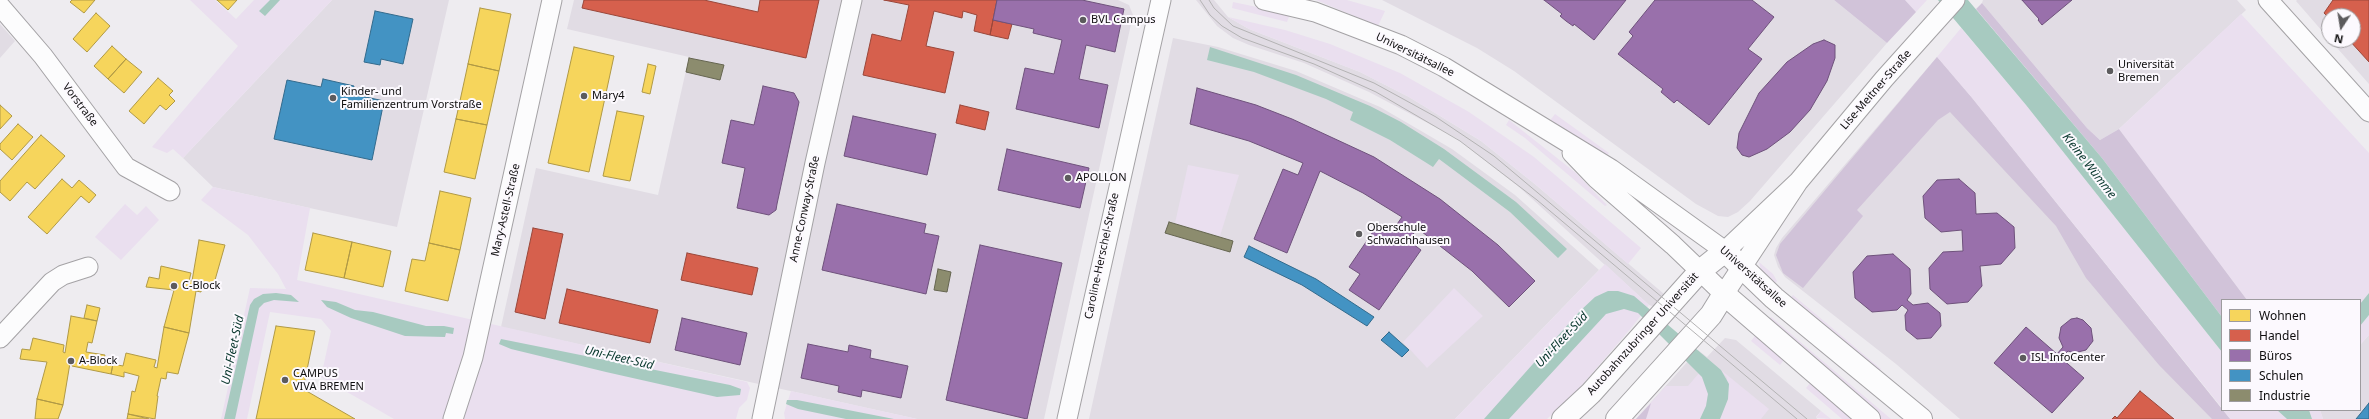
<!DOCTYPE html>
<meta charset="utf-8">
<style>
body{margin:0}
#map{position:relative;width:2369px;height:419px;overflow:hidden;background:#eeecf0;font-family:"Noto Sans",sans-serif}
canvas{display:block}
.legend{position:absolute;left:2221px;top:299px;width:140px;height:112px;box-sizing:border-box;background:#fcf9fe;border:1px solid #9d9b9e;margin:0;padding:5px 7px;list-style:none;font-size:12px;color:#0e0d0e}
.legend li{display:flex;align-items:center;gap:8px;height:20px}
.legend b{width:20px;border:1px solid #9d9b9e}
.north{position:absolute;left:2321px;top:8px;width:40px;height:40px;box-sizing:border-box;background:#fcf9fe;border:1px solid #9d9b9e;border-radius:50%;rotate:192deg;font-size:11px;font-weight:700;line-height:16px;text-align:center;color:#0e0d0e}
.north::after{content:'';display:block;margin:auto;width:14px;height:18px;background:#5c5b5d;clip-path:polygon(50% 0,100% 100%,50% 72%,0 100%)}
</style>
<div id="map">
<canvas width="2369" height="419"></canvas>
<ul class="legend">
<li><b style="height:11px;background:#f6d55c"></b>Wohnen</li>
<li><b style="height:11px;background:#d6604d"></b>Handel</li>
<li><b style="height:11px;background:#9970ab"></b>Büros</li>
<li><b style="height:11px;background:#4393c3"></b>Schulen</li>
<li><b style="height:11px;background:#8c8c6e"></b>Industrie</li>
</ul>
<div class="north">N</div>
</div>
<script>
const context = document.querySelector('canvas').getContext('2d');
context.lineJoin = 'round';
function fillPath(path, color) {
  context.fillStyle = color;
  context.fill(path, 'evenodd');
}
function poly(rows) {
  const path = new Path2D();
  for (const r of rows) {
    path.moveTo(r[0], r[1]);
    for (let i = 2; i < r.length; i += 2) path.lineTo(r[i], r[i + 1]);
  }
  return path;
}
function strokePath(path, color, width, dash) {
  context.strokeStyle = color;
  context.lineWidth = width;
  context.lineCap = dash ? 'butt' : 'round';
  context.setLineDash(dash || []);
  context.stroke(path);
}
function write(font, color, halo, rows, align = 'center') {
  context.font = font + ' "Noto Sans",sans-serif';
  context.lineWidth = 4;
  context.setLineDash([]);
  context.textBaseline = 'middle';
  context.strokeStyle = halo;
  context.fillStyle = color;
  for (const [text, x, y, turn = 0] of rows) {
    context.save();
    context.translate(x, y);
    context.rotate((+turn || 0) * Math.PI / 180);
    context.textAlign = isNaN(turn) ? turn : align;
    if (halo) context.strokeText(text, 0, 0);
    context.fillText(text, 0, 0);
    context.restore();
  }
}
fillPath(poly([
 [332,0,449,0,397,227,213,187,183,158],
 [574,0,1118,0,1129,5,1133,15,1044,419,917,419,501,327,536,168,658,195,689,57,567,29],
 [1196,0,1214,0,1228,17,1249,29,1360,72,1409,97,1481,141,1536,185,1664,294,1655,307,1649,305,1519,187,1456,138,1369,92,1304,63,1249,45,1233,38,1217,26],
 [1382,0,1834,0,1887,43,1750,201,1738,212,1728,217,1718,216,1696,204,1514,71,1477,48],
 [1983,0,2237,0,2246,10,2119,129,2100,140,2087,128,1982,3],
 [2297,0,2369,0,2369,84,2330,40,2353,40,2353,16,2329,16,2329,39,2296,1],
 [0,24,15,41,0,58],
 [1173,38,1218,47,1296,71,1380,107,1452,149,1515,195,1599,270,1455,419,1089,419],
 [1937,57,1972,98,2230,419,1960,419,1896,364,1785,277,1778,267,1774,255,1776,248,1782,238],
 [2369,335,2369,419,2323,419,2320,410,2360,410,2360,345],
 [1725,338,1736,340,1821,411,1816,417,1817,419,1636,419,1698,350,1707,357]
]), '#e1dce4');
fillPath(poly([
 [190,0,215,0,236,19,254,0,332,0,183,158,173,149,167,153,152,147,238,46],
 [1316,0,1347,0,1385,11,1378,26],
 [1905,0,1927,0,1916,12],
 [1233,2,1290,14,1287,22,1232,8],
 [2241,14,2369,153,2369,293,2360,304,2360,300,2247,300,2119,129],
 [1228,17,1285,30,1330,44,1400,73,1469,112,1534,157,1641,248,1628,264,1536,185,1481,141,1409,97,1360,72,1249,29],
 [1961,28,2026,105,2222,352,2222,408,1972,98,1937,57],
 [1555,114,1609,153,1604,159,1548,123],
 [1509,120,1576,173,1607,205,1605,206,1525,138,1506,125],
 [1188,165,1239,175,1220,236,1175,223],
 [213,187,310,208,297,280,747,382,750,388,747,400,739,408,736,419,394,419,321,377,331,331,321,319,270,312,247,419,221,419,250,288,286,289,278,274,248,235,201,200],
 [125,204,137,215,146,206,159,220,121,260,95,237],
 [1759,262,1773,274,1777,281,1774,285,1761,271],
 [1605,264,1649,305,1632,327,1577,391,1547,419,1455,419],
 [1454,288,1483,316,1427,368,1403,342],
 [1793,295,1881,369,1878,373,1789,299],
 [2369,315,2369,335,2360,345,2360,326],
 [1771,317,1891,419,1881,419,1766,321],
 [1755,336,1784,360,1780,365,1751,341],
 [1721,370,1769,409,1761,419,1720,419,1728,399,1727,378],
 [1699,373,1702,377,1708,394,1706,406,1700,419,1636,419,1666,386,1688,386],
 [1811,382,1854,419,1842,419,1806,388],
 [791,391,917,419,785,419,784,413],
 [2223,410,2277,410,2287,419,2230,419],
 [2309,410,2320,410,2323,419,2312,419],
 [1821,411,1831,419,1816,418]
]), '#eadfef');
fillPath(poly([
 [1834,0,1905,0,1916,12,1887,43],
 [1982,3,2087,128,2100,140,2119,129,2247,300,2222,300,2222,317,2102,158,1976,9],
 [1937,57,1972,98,2230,419,2212,419,2159,365,2086,278,2056,226,1950,112,1938,120,1857,210,1863,216,1803,288,1783,273,1776,255,1780,244],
 [1651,403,1646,419,1636,419]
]), '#d1c3d9');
fillPath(poly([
 [270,0,280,0,265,16,259,11],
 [1938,0,1968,0,2102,158,2222,317,2222,352,2026,105],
 [1210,47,1296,75,1370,106,1401,122,1444,149,1516,202,1567,249,1558,258,1510,212,1439,159,1433,167,1390,140,1350,120,1353,112,1326,99,1254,72,1207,60],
 [1608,291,1618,291,1634,296,1721,370,1729,384,1728,399,1720,419,1700,419,1706,406,1708,394,1702,377,1638,313,1624,309,1606,314,1509,419,1484,419,1580,311,1595,297],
 [276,293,291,295,299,302,274,300,264,303,259,308,235,419,224,419,250,305,254,299,263,294],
 [2369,293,2369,315,2360,326,2360,304],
 [321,300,336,302,355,310,373,312,426,326,444,326,454,328,453,334,446,333,445,337,405,336,351,318,327,307],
 [501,339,730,385,741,389,740,395,717,397,606,372,511,349,499,344],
 [787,400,797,400,894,419,846,419,798,409,786,404],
 [2277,410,2309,410,2312,419,2287,419]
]), '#a7cac0');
const homes = poly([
 [72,0,95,0,84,13,70,2,72,0],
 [217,0,237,0,228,10,217,0],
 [480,8,511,14,499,71,468,64,480,8],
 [96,13,110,26,87,52,73,39,96,13],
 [112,46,126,59,108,79,94,66,112,46],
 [574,47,614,56,589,172,548,163,574,47],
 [126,59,142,72,124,93,108,79,126,59],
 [468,64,499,71,487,125,456,119,468,64],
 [648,64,656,66,650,94,642,92,648,64],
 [158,78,173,91,169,95,175,101,166,110,160,105,144,124,129,111,158,78],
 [0,105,12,116,0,129,0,105],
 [617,111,644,116,630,181,603,176,617,111],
 [456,119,487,125,475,179,444,172,456,119],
 [18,124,33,137,12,160,0,149,0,144,18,124],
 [41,135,65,156,35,189,27,182,10,201,0,192,0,181,41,135],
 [62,179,72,188,79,180,96,195,89,203,81,196,47,234,28,217,62,179],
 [440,191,471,198,460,250,429,243,440,191],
 [313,233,352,242,344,278,305,270,313,233],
 [199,240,225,245,213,287,202,285,201,292,196,291,189,333,164,327,174,290,146,287,149,277,159,279,161,266,191,273,189,281,192,281,199,240],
 [352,242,391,251,383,287,344,278,352,242],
 [429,243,460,250,448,301,405,291,412,259,425,261,429,243],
 [87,305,100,308,97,321,84,318,87,305],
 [71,316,97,321,92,343,88,342,86,352,105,355,103,362,113,364,111,374,72,366,72,363,70,363,63,405,37,399,47,362,20,359,22,349,30,350,33,338,64,345,63,352,65,353,71,316],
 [276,326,315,331,303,389,355,419,256,419,276,326],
 [164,327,189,333,178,374,167,372,166,379,161,378,157,396,158,396,155,419,128,414,132,391,135,392,139,376,124,372,124,377,111,374,113,364,123,366,126,353,156,360,154,367,157,368,164,327],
 [37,399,63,405,58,419,35,419,37,399],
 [128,414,149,419,127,419,128,414]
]);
fillPath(homes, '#f6d55c');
strokePath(homes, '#b09945', 1);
const shops = poly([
 [584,0,704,0,758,12,760,0,819,0,806,58,582,8,584,0],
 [884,0,997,0,990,35,974,31,977,15,963,11,962,18,934,11,926,46,954,52,945,93,863,75,872,34,901,41,909,5,884,0],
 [2333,0,2369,0,2369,62,2349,40,2353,40,2353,16,2329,16,2329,18,2324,13,2333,0],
 [993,20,1012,24,1008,39,990,35,993,20],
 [960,105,989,112,985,130,956,123,960,105],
 [533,228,563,234,545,319,515,312,533,228],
 [687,253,758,268,752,295,681,280,687,253],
 [567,289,658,310,650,343,559,323,567,289],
 [2140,391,2174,419,2112,419,2115,416,2117,418,2140,391]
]);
fillPath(shops, '#d6604d');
strokePath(shops, '#9a473a', 1);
const offices = poly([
 [997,0,1082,0,1124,9,1115,52,1086,45,1079,79,1108,85,1099,128,1016,109,1025,68,1054,74,1062,40,1033,33,1034,29,993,20,997,0],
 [1544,0,1626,0,1594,40,1574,24,1573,26,1566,21,1560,16,1562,14,1544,0],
 [1655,0,1752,0,1774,17,1748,49,1762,59,1709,125,1677,100,1674,103,1661,92,1663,89,1618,54,1633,36,1629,32,1655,0],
 [2022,0,2072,0,2042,25,2038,20,2039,19,2022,0],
 [1824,40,1835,45,1835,58,1827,81,1810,110,1790,132,1767,149,1749,157,1742,155,1737,148,1739,133,1759,93,1787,62,1813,44,1824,40],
 [763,86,794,93,799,102,777,204,776,210,769,215,737,208,745,168,722,163,731,120,754,125,763,86],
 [1197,88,1256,105,1292,119,1374,157,1440,199,1498,245,1535,281,1509,307,1472,271,1417,228,1409,241,1421,250,1379,310,1349,290,1360,274,1349,267,1379,223,1390,231,1392,228,1393,230,1402,217,1363,193,1320,171,1287,253,1254,239,1283,169,1298,175,1303,163,1249,141,1190,124,1197,88],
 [853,116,936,134,927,175,844,156,853,116],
 [1007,149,1089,168,1080,208,998,190,1007,149],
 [1959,179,1975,193,1976,214,1997,213,2014,227,2015,248,2001,264,1980,266,1982,286,1968,302,1947,304,1930,289,1929,268,1943,252,1963,251,1962,230,1941,232,1925,218,1923,196,1937,180,1959,179],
 [837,204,926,224,924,233,939,236,926,294,822,270,837,204],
 [980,245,1062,263,1027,419,946,400,980,245],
 [1893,254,1910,269,1911,294,1907,300,1913,305,1928,303,1940,313,1941,326,1931,338,1917,339,1906,330,1905,315,1908,310,1902,305,1897,310,1872,312,1855,298,1853,272,1867,256,1893,254],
 [682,318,747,333,740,365,675,350,682,318],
 [2077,318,2083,320,2091,328,2093,341,2086,350,2074,353,2068,351,2061,358,2084,378,2052,413,1994,363,2026,327,2057,354,2063,347,2059,338,2061,327,2071,319,2077,318],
 [808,344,848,352,849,345,871,350,870,358,908,366,901,398,862,390,861,397,838,392,839,386,801,378,808,344]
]);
fillPath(offices, '#9970ab');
strokePath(offices, '#6f527c', 1);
const schools = poly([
 [375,11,413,19,403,64,381,59,380,65,364,62,375,11],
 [323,79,354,86,352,94,384,101,372,160,274,139,287,80,321,87,323,79],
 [1249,246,1316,279,1374,317,1367,326,1302,285,1244,257,1249,246],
 [1389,332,1409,350,1402,357,1381,340,1389,332],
 [2369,403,2369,419,2356,419,2369,403]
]);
fillPath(schools, '#4393c3');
strokePath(schools, '#336b8d', 1);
const industry = poly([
 [689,58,724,65,720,80,686,72,689,58],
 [1169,222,1233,241,1230,252,1165,233,1169,222],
 [938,269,951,272,947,292,934,290,938,269]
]);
fillPath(industry, '#8c8c6e');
strokePath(industry, '#666651', 1);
const minor = poly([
 [1264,0,1315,12,1401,45,1444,67,1611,169,1725,251,1798,182],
 [2268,0,2369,112],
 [0,6,43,56,126,167,170,191],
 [1572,153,1596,178,1673,245,1724,294,1798,182,1884,79,1955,0],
 [0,338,52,282,63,275,88,267],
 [453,419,473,357,552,0],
 [762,419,815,163,852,0],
 [1067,419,1161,0]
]);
const major = poly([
 [1563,419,1591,393,1700,271,1725,251,1774,298,1921,419],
 [1617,419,1711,315,1724,294,1869,419]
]);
strokePath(minor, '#a4a2a5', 21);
strokePath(major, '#a4a2a5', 24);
strokePath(minor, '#fcfcfd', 19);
strokePath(major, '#fcfcfd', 22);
strokePath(poly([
 [1200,0,1210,15,1222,26,1242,38,1314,64,1376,92,1460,141,1537,200,1797,419],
 [1209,0,1214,8,1233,26,1374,83,1436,117,1494,156,1807,419]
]), '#b4b3b4', 1);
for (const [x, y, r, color] of [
 [1083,20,4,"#5c5b5d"],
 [2110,71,4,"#5c5b5d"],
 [584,96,4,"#5c5b5d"],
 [333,98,4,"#5c5b5d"],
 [1068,178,4,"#5c5b5d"],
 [1359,234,4,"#5c5b5d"],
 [174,286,4,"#5c5b5d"],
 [2023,358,4,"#5c5b5d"],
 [71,361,4,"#5c5b5d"],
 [285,380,4,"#5c5b5d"]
]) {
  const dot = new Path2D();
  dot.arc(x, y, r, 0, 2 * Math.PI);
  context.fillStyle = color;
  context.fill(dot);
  strokePath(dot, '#fcf9fe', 1.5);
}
write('11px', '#0e0d0e', '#fcf9fe', [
 ["BVL Campus",1091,20],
 ["Universität",2118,65],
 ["Bremen",2118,78],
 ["Kinder- und",341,92],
 ["Familienzentrum Vorstraße",341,105],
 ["Mary4",592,96],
 ["APOLLON",1076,178],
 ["Oberschule",1367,228],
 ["Schwachhausen",1367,241],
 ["C-Block",182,286],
 ["ISL InfoCenter",2031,358],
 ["A-Block",79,361],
 ["CAMPUS",293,374],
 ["VIVA BREMEN",293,387]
], 'left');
write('11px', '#0e0d0e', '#fcf9fe', [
 ["Universitätsallee",1415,55,26],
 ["Lise-Meitner-Straße",1876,90,-49],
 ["Vorstraße",80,105,53],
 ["Anne-Conway-Straße",805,209,-78],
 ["Mary-Astell-Straße",506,210,-77],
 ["Caroline-Herschel-Straße",1102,256,-78],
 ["Universitätsallee",1753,277,42],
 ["Autobahnzubringer Universität",1643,334,-48]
]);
write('italic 12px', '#07362c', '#fcf9fe', [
 ["Kleine Wümme",2089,166,52],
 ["Uni-Fleet-Süd",1562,340,-47],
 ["Uni-Fleet-Süd",233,350,-78],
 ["Uni-Fleet-Süd",619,358,13]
]);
</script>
